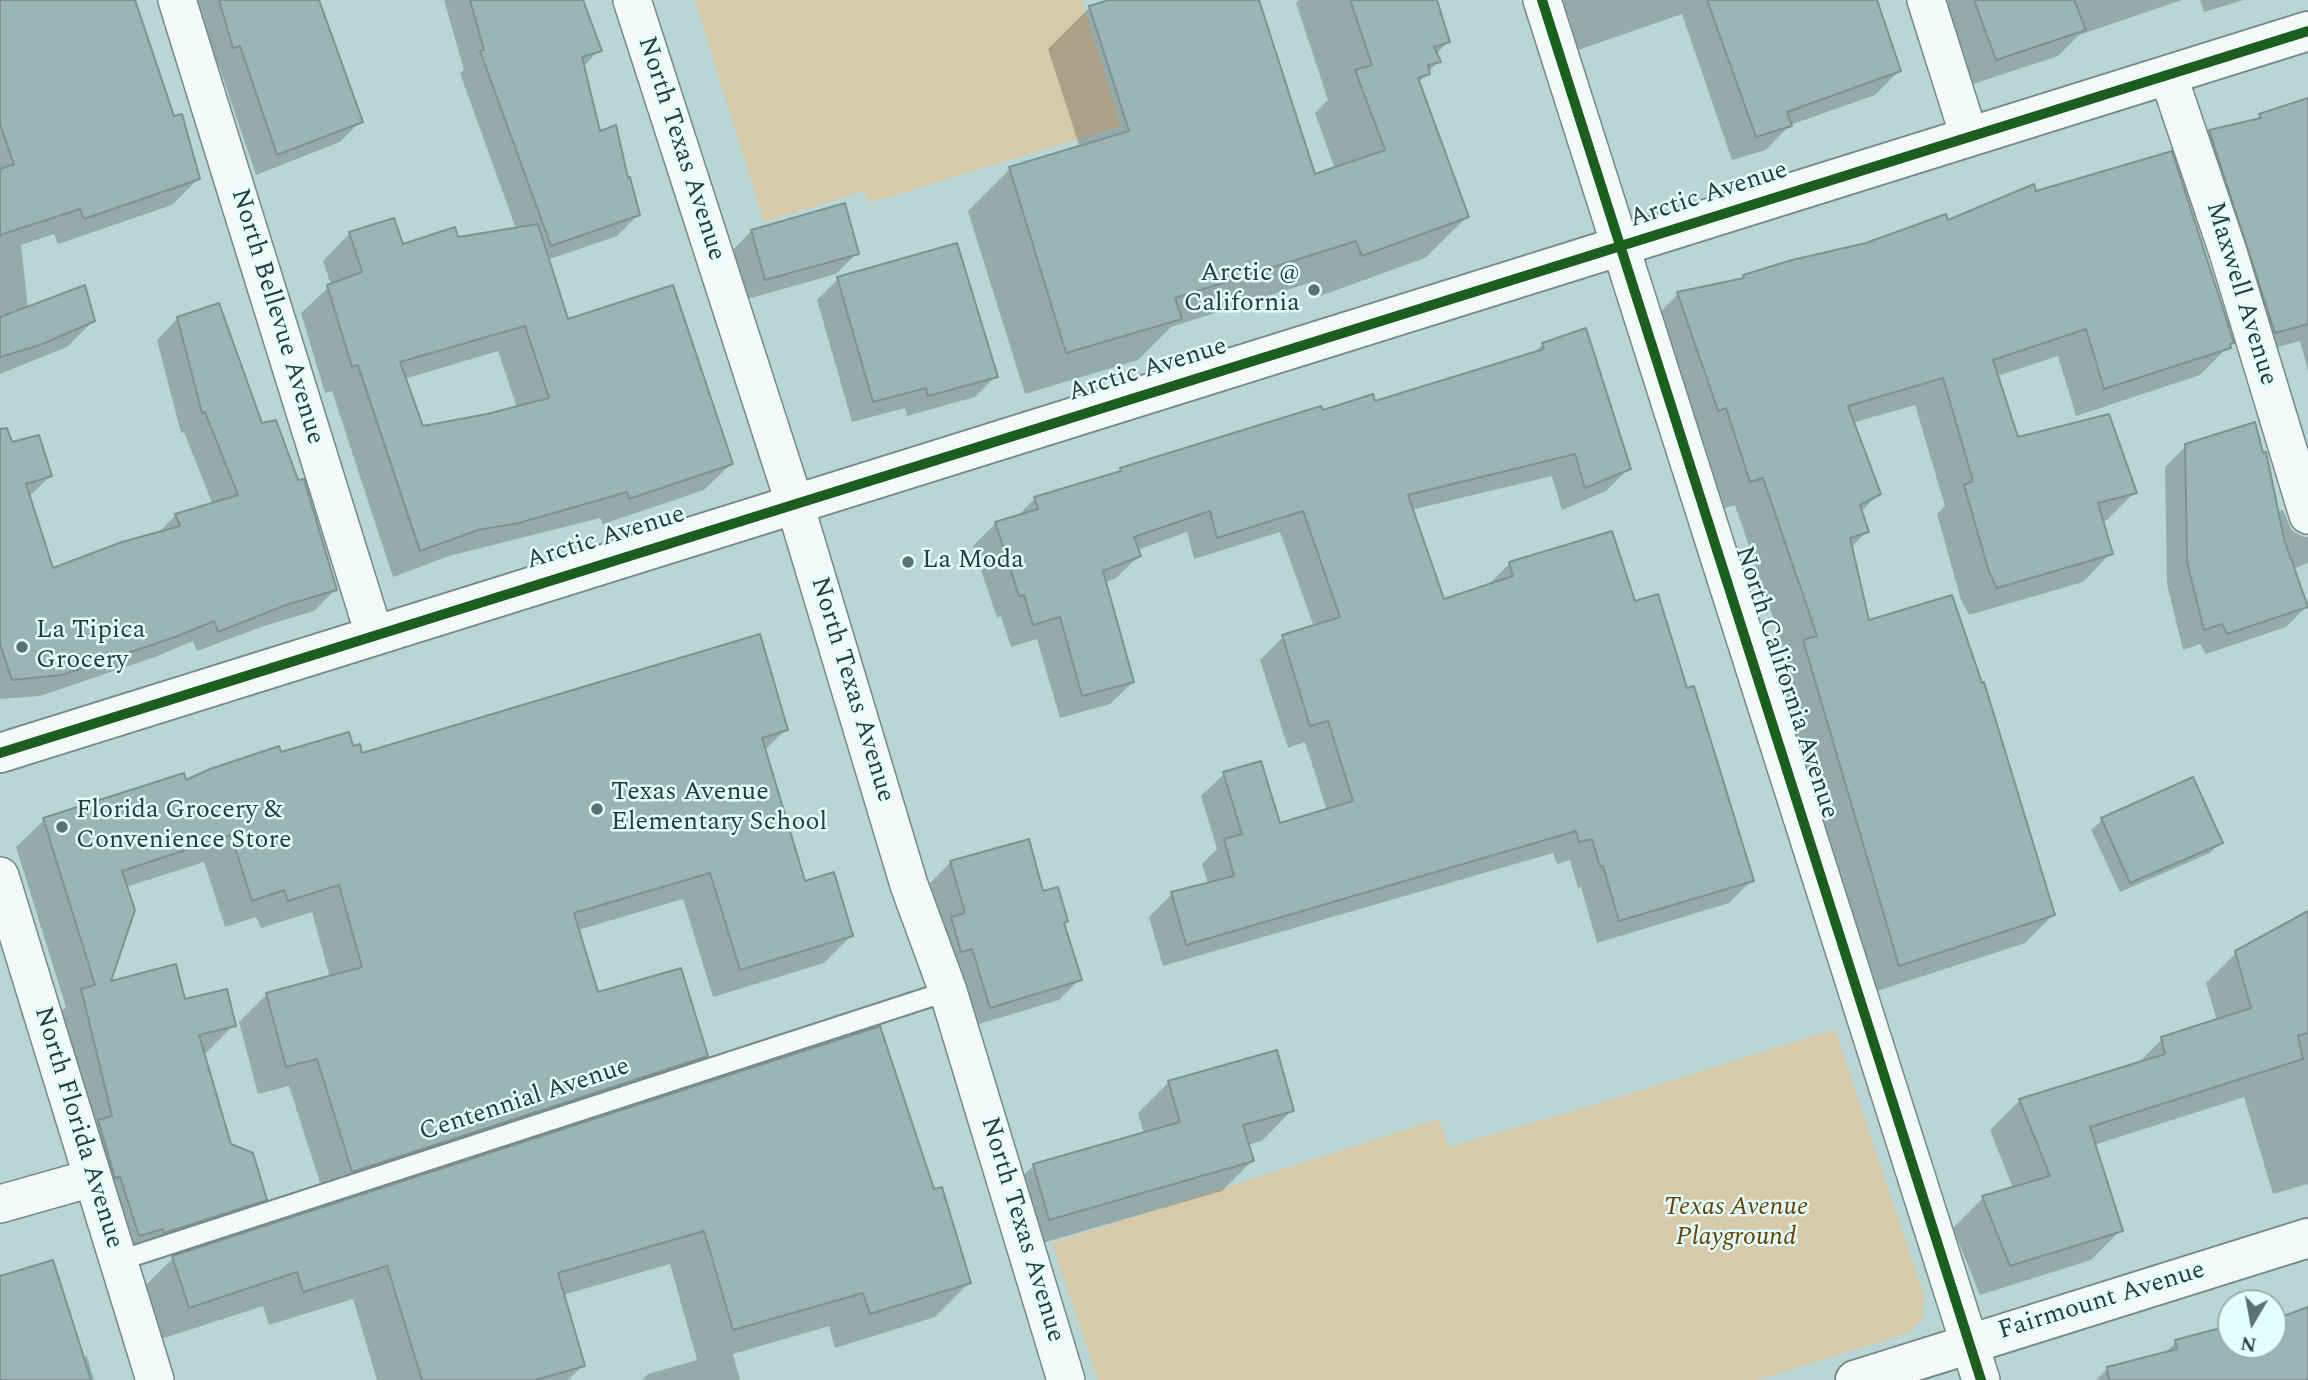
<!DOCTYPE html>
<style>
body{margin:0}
#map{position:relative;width:2308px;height:1380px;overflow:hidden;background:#b9d6d5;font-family:Spectral,serif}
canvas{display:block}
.north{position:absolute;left:2217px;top:1289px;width:70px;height:70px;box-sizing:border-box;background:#e3fefc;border:2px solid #98b1b0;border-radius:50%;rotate:190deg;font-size:19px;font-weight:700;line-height:28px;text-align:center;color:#273e3d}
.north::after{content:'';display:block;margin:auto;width:24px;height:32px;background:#5a7372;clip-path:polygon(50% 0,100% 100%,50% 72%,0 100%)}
</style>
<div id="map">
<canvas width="2308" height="1380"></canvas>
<div class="north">N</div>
</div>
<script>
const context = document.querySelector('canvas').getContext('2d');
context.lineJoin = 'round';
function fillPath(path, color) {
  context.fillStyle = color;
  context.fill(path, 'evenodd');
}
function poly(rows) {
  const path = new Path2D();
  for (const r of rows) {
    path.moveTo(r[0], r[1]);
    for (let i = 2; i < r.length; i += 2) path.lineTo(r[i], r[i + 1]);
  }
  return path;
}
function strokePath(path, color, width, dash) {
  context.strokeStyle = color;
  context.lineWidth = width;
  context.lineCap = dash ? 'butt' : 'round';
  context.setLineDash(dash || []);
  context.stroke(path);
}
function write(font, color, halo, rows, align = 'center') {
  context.font = font + ' Spectral,serif';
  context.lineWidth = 5;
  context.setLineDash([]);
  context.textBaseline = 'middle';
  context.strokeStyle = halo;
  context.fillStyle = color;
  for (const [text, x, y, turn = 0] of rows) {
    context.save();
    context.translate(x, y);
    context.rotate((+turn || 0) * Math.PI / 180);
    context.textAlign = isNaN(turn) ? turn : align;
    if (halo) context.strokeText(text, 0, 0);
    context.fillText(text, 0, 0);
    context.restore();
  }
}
fillPath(poly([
 [695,0,1082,0,1121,126,869,203,864,191,764,222],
 [1835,1029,1924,1295,1923,1319,1908,1333,1758,1380,1098,1380,1052,1243,1439,1119,1449,1147,1594,1105]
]), '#d6caaa');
fillPath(poly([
 [0,0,133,0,173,118,198,179,172,205,58,244,54,234,21,245,28,308,93,321,67,347,0,374],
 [193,0,317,0,361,121,340,142,256,175,219,66,213,68],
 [444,0,581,0,599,50,583,67,599,133,627,180,638,215,617,236,547,260,567,322,731,464,704,490,603,524,600,518,449,556,393,577,332,391,325,393,301,313,331,285,323,261,349,234,393,220,402,246,516,229,460,73,464,70],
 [498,351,517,408,422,428,404,379],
 [1114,0,1257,0,1314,177,1335,169,1315,113,1328,100,1296,3,1299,0,1435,0,1448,42,1435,55,1438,62,1418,83,1467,217,1425,258,1320,296,1315,281,1171,327,1138,360,1025,394,968,211,1010,169,1080,148,1048,49,1089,8],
 [1559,0,1875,0,1899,71,1875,95,1790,125,1766,150,1732,160,1682,14,1575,51],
 [1934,0,2182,0,2079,35,2058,56,1970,85],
 [2200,0,2244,0,2204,12],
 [2308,102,2308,371,2300,341,2254,353,2189,152,2210,131,2254,121,2260,115],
 [2035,193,2232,343,2200,375,2076,416,2058,356,1997,376,2017,439,2135,492,2107,520,2102,522,2111,553,2083,582,1969,615,1961,600,1937,514,1945,506,1915,405,1852,423,1879,493,1861,512,1867,531,1851,548,1868,622,2054,914,2025,943,1871,993,1776,670,1787,658,1735,505,1721,509,1650,322,1678,294,1740,281,1744,276,1866,245],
 [751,231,857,253,836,274,744,300,731,252],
 [838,279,996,376,975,397,907,416,905,408,852,422,817,300],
 [177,319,261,425,297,482,335,590,314,611,264,626,197,651,193,641,155,657,40,696,0,699,0,448,50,476,28,498,52,570,158,533,176,515,213,505,184,432,181,433,157,340],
 [1543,344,1629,468,1606,491,1562,510,1552,476,1411,510,1443,602,1487,586,1510,563,1634,603,1686,691,1752,880,1729,903,1597,943,1581,887,1578,888,1570,860,1557,864,1553,853,1163,966,1149,917,1172,894,1208,884,1202,864,1217,849,1201,796,1224,774,1278,825,1327,811,1305,742,1288,748,1260,660,1283,637,1314,627,1280,532,1194,559,1187,532,1137,550,1139,556,1116,578,1105,583,1133,682,1110,704,1060,718,1037,639,1011,647,1001,616,997,618,973,546,996,523,1016,518,1035,498,1117,473,1121,470,1322,412,1374,403,1533,354],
 [2186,446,2277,512,2283,510,2292,531,2304,537,2308,537,2308,514,2308,563,2293,569,2307,606,2286,627,2206,654,2200,644,2183,650,2167,584,2165,467],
 [786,729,764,751,804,883,851,936,824,963,713,997,683,899,578,930,597,994,706,1056,678,1083,325,1198,289,1086,258,1094,239,1022,267,994,330,978,312,912,261,928,256,917,225,927,204,862,126,887,108,984,184,1001,234,1025,206,1053,203,1054,229,1145,265,1199,237,1227,137,1260,54,1018,66,1007,16,847,44,820,185,783,280,755,352,748,361,755],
 [2193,779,2221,842,2210,853,2120,892,2091,830,2102,820],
 [951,862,1042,893,1066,921,1063,924,1080,979,1059,1000,969,1027,930,883],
 [2308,913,2308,1184,2273,1194,2244,1097,2094,1145,2121,1230,2091,1260,1980,1295,1953,1228,1983,1198,2013,1188,1990,1130,2020,1100,2136,1065,2162,1039,2217,1021,2206,983,2236,953],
 [1169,1082,1292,1110,1262,1141,1247,1145,1252,1161,1222,1191,1018,1250,1003,1196,1034,1165,1144,1134,1138,1113],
 [933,1192,969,1283,935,1317,835,1348,829,1326,733,1354,740,1380,642,1380,648,1374,697,1360,670,1264,563,1295,583,1365,568,1380,377,1380,353,1299,269,1325,263,1306,155,1341,139,1292,173,1258],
 [0,1278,82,1358,87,1356,94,1380,0,1380],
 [2308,1309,2308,1380,2096,1380,2108,1368,2164,1354,2176,1342,2231,1337,2231,1345,2273,1345,2273,1322]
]), '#0003');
const building = poly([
 [0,0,135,0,174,116,182,114,200,179,84,219,80,209,0,235,0,169,14,164,0,124,0,0],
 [219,0,319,0,363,122,277,155,240,46,233,48,219,0],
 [470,0,583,0,602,51,582,57,600,131,616,125,628,178,630,177,640,215,551,246,480,51,484,50,470,0],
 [1109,0,1259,0,1315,174,1385,150,1355,70,1372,65,1350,0,1437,0,1450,42,1434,47,1441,62,1428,65,1430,74,1418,78,1469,217,1362,256,1356,241,1175,298,1182,319,1066,353,1009,167,1129,131,1089,6,1109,0],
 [1707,0,1877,0,1901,71,1787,112,1792,126,1756,137,1707,0],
 [1974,0,2074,0,2086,30,1996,60,1974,0],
 [2308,98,2308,324,2275,333,2209,130,2261,118,2259,114,2308,98],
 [2172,151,2234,343,2230,344,2231,348,2104,389,2086,329,1993,360,2018,437,2109,414,2137,493,2098,503,2113,554,1997,588,1989,572,1964,485,1973,481,1943,378,1848,406,1881,494,1860,505,1869,532,1850,538,1869,620,1952,595,1982,683,1984,682,2055,915,1899,966,1803,640,1817,636,1763,478,1750,482,1726,408,1718,411,1677,292,1744,278,1743,275,1792,260,1866,243,1946,214,1948,220,2034,184,2036,191,2172,151],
 [845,203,859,254,765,280,751,230,845,203],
 [394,218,403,244,455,227,458,237,538,224,568,319,673,285,733,464,629,499,627,492,519,523,478,530,420,551,358,365,352,367,327,285,362,272,349,232,394,218],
 [525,326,549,398,487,414,423,426,400,362,525,326],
 [957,243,998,377,928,396,926,388,873,402,837,277,957,243],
 [85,285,95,321,40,345,0,357,0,317,85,285],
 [219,303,262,423,276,420,298,480,304,479,337,590,286,605,218,632,214,621,178,636,62,675,12,680,0,644,0,429,7,428,12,442,39,435,52,476,26,484,53,568,122,542,180,526,175,514,238,495,205,412,202,413,177,317,219,303],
 [1586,328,1631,469,1585,488,1575,454,1408,495,1444,599,1513,576,1509,562,1612,531,1635,601,1658,594,1687,688,1694,686,1754,881,1619,921,1603,866,1600,867,1592,839,1579,842,1576,831,1186,945,1171,892,1234,876,1224,839,1242,834,1223,772,1261,761,1280,823,1353,801,1328,721,1310,726,1282,635,1340,617,1303,511,1217,538,1210,511,1134,537,1141,556,1103,571,1134,682,1082,696,1060,617,1033,625,1024,595,1019,596,995,522,1038,509,1034,497,1121,471,1120,468,1321,406,1323,410,1373,394,1375,401,1544,349,1542,343,1586,328],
 [2255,422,2263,453,2266,452,2284,539,2308,607,2227,634,2222,624,2204,630,2187,562,2185,444,2255,422],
 [760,634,788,730,762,738,805,881,834,872,853,936,740,970,710,873,574,913,598,992,681,968,708,1056,352,1172,317,1059,286,1067,266,993,362,967,339,885,288,901,284,890,252,901,231,835,122,871,135,910,111,981,176,964,185,999,227,989,236,1026,199,1035,231,1144,253,1153,267,1200,164,1233,163,1229,139,1236,120,1177,115,1178,98,1120,112,1116,81,989,95,985,43,818,184,773,186,780,210,769,279,746,281,752,349,732,353,746,360,744,362,753,760,634],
 [2193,777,2223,843,2130,883,2101,818,2193,777],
 [1029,839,1043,891,1058,887,1068,921,1064,923,1082,980,990,1008,972,949,961,952,951,917,965,913,950,861,1029,839],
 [2308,911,2308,1033,2298,1036,2303,1059,2090,1127,2123,1231,2010,1266,1982,1196,2050,1176,2019,1099,2165,1054,2161,1037,2251,1008,2235,951,2308,911],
 [880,1026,934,1189,942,1187,971,1283,870,1314,863,1293,733,1330,704,1231,558,1273,585,1366,535,1380,422,1380,387,1266,303,1292,297,1272,189,1308,172,1256,880,1026],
 [1277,1050,1294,1111,1243,1125,1254,1161,1049,1220,1033,1164,1180,1122,1168,1081,1277,1050],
 [53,1260,91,1380,0,1380,0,1276,53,1260],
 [2308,1307,2308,1380,2109,1380,2107,1367,2177,1349,2175,1340,2224,1327,2227,1337,2231,1335,2231,1345,2273,1345,2273,1320,2308,1307]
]);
fillPath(building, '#9cb4b3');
strokePath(building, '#7c9392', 2);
const lane = poly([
 [118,1261,948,991]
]);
const street = poly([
 [177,0,374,634],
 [632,0,795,505,909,885,948,991,1066,1380],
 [1542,0,1981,1380],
 [1926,0,1969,136],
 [2168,75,2228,252,2308,515],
 [0,876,155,1380],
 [0,1204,92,1178]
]);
const secondary = poly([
 [0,753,2308,31],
 [1855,1380,2308,1238]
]);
strokePath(lane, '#748b8a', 23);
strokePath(street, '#748b8a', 40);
strokePath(secondary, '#748b8a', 42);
strokePath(lane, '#f4f9f9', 19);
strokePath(street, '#f4f9f9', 37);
strokePath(secondary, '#f4f9f9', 38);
strokePath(poly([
 [1542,0,1981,1380],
 [0,753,2308,31]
]), '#1b5e20', 10);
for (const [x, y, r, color] of [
 [1314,290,7,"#5a7372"],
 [908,562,7,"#5a7372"],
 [22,647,7,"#5a7372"],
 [597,809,7,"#5a7372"],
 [62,827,7,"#5a7372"]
]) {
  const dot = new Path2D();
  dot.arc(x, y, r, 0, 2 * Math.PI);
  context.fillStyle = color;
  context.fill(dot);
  strokePath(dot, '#e3fefc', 2.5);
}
write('26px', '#273e3d', '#e3fefc', [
 ["North Texas Avenue",680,149,72],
 ["Arctic Avenue",1709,196,-18],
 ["Maxwell Avenue",2240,294,73],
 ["North Bellevue Avenue",276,317,73],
 ["Arctic Avenue",1148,371,-17],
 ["Arctic Avenue",606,539,-17],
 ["North California Avenue",1785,683,72],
 ["North Texas Avenue",851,690,73],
 ["Centennial Avenue",525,1101,-18],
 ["North Florida Avenue",77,1128,73],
 ["North Texas Avenue",1021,1230,73],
 ["Fairmount Avenue",2102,1302,-17]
]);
write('26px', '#273e3d', '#e3fefc', [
 ["Arctic @",1300,275,"right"],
 ["California",1300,305,"right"],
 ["La Moda",922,562],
 ["La Tipica",36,632],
 ["Grocery",36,662],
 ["Texas Avenue",611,794],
 ["Elementary School",611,824],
 ["Florida Grocery &",76,812],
 ["Convenience Store",76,842]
], 'left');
write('italic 26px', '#674103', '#e3fefc', [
 ["Texas Avenue",1736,1209],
 ["Playground",1736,1239]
]);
</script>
